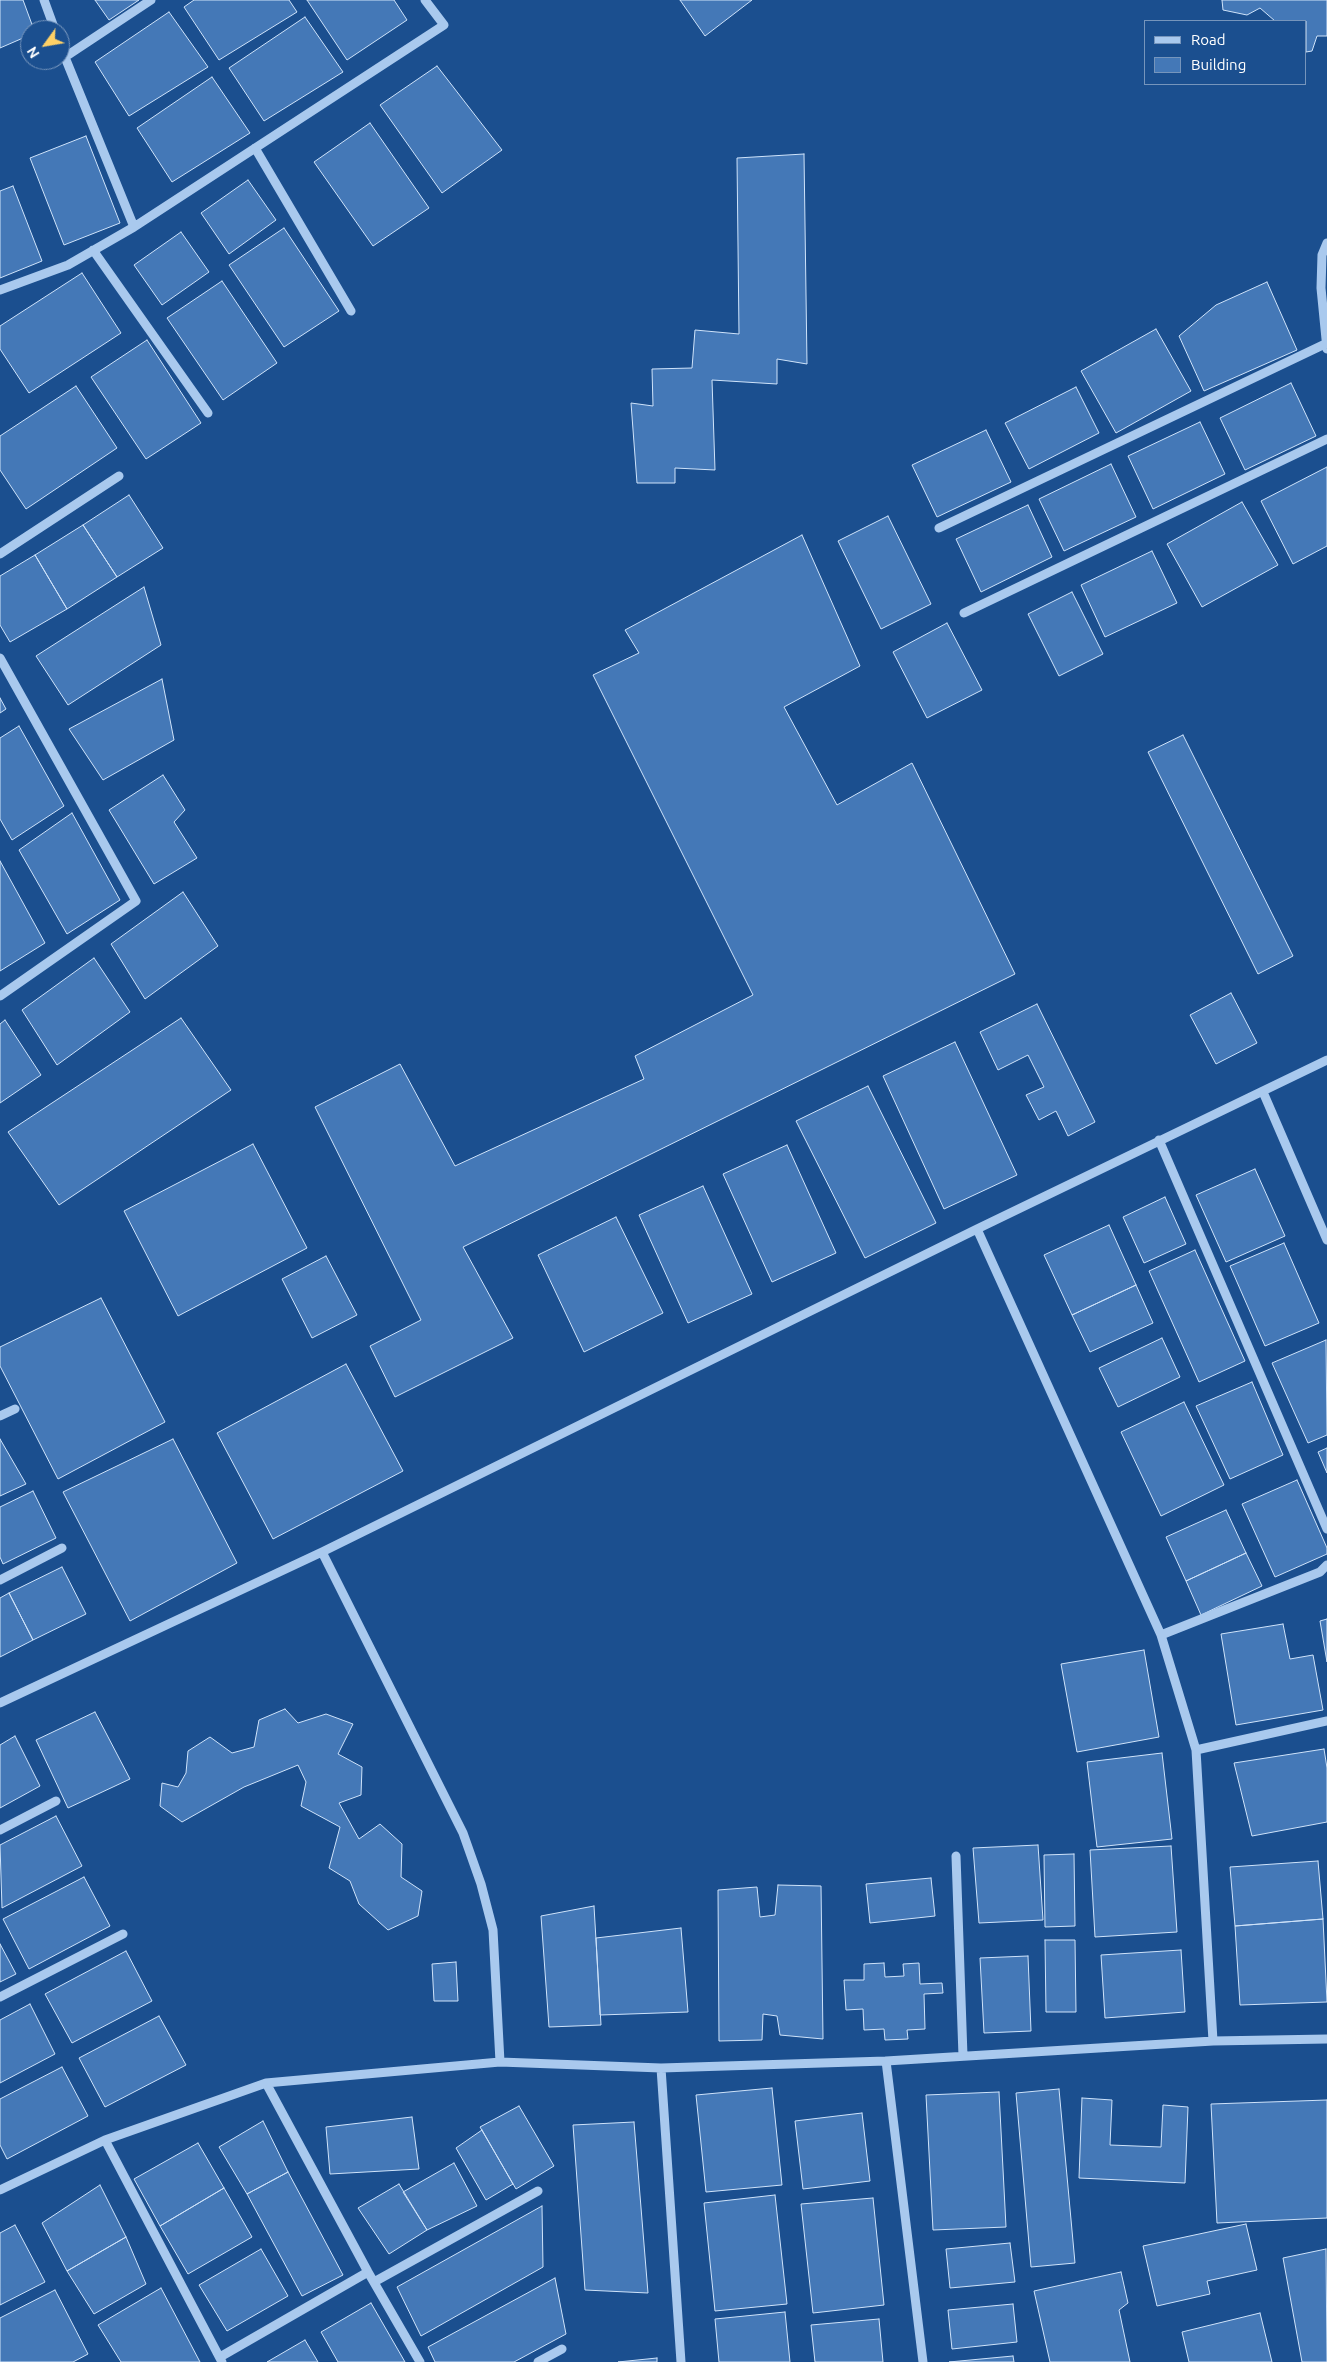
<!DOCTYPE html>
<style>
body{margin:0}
#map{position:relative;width:1327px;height:2362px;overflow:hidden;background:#1b4f8f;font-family:Ubuntu,sans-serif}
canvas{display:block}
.legend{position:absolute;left:1144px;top:20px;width:162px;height:65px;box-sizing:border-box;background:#1b4f8f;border:1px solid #7695bc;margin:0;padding:6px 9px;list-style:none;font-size:15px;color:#fff}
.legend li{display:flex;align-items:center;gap:10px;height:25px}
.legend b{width:25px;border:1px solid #7695bc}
.north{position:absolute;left:20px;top:20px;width:50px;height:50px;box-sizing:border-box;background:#1b4f8f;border:1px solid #7695bc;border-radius:50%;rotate:238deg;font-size:14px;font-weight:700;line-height:20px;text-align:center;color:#fff}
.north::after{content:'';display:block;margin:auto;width:18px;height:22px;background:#ffd166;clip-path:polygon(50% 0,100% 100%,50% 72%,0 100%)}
</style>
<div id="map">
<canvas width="1327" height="2362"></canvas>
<ul class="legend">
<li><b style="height:6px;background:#a9c9ee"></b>Road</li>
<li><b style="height:14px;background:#4478b7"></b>Building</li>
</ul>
<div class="north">N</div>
</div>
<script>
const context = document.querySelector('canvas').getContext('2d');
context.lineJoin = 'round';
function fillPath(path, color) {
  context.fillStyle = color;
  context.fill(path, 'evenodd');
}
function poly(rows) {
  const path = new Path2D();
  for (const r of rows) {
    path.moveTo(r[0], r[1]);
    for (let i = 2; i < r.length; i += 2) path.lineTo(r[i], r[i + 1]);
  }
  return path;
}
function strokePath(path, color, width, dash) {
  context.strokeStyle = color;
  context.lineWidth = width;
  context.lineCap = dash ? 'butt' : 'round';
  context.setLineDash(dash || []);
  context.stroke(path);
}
const building = poly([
 [0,0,23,0,34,30,30,30,30,35,0,48,0,0],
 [95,0,139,0,109,20,95,0],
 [194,0,289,0,297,12,219,60,184,7,194,0],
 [307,0,394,0,407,20,347,60,307,0],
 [680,0,752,0,705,36,680,0],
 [1222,0,1327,0,1327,36,1317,36,1312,51,1306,52,1306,21,1275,21,1260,8,1247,15,1223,10,1222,0],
 [169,12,208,67,129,116,95,62,169,12],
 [305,17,343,72,264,121,229,68,305,17],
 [437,66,502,150,442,193,380,105,437,66],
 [212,77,250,133,172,182,137,128,212,77],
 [370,123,429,208,373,246,314,162,370,123],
 [86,136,120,223,64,245,30,158,86,136],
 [804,154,807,364,777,359,777,384,712,380,715,470,675,468,675,483,637,483,631,403,653,406,652,369,692,368,695,330,739,334,737,158,804,154],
 [248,180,276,220,229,254,201,213,248,180],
 [13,186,42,261,0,278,0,191,13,186],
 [284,228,339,311,284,347,229,265,284,228],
 [181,232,209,272,162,305,134,265,181,232],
 [82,273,121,333,29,393,0,349,0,326,82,273],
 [222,281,277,363,223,400,167,318,222,281],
 [1267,282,1297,350,1204,391,1179,336,1216,305,1267,282],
 [1156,329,1191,391,1116,433,1081,371,1156,329],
 [147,340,201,423,146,459,91,377,147,340],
 [1291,383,1316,436,1245,470,1220,418,1291,383],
 [76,386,117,448,26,509,0,470,0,436,76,386],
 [1076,387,1099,433,1029,469,1005,423,1076,387],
 [1200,422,1225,474,1153,509,1128,456,1200,422],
 [986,430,1011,482,937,517,912,465,986,430],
 [1111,464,1136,517,1064,551,1039,499,1111,464],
 [1327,467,1327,546,1293,564,1261,501,1327,467],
 [129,495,163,548,117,577,83,525,129,495],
 [1242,502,1278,565,1202,607,1167,544,1242,502],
 [1028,505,1052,557,981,592,956,539,1028,505],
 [888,516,931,604,881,629,838,541,888,516],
 [83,525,117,577,67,609,35,555,83,525],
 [802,535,860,666,784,707,837,805,912,763,1015,974,463,1247,513,1338,395,1397,370,1346,421,1320,315,1107,400,1064,455,1166,644,1079,635,1056,753,995,593,675,639,653,625,630,802,535],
 [1152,551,1177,603,1105,637,1081,585,1152,551],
 [35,555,67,609,10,642,0,625,0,576,35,555],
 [144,587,161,645,68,705,36,656,144,587],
 [1072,592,1103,654,1059,676,1028,614,1072,592],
 [947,623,982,690,927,718,893,652,947,623],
 [162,679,174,740,103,780,69,729,162,679],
 [0,698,6,709,0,713,0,698],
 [19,726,64,806,12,840,0,819,0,738,19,726],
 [1183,735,1293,956,1258,974,1148,752,1183,735],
 [163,775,185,810,174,822,197,858,154,884,109,810,163,775],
 [72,813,120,900,67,934,19,850,72,813],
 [0,861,45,943,0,971,0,861],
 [183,892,218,946,145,999,111,944,183,892],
 [94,958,130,1012,57,1065,22,1010,94,958],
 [1231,993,1257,1043,1216,1064,1190,1015,1231,993],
 [1037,1004,1095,1122,1068,1136,1056,1111,1039,1120,1026,1095,1044,1087,1028,1055,998,1070,980,1032,1037,1004],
 [181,1018,231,1090,59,1205,8,1132,181,1018],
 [5,1020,41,1075,0,1103,0,1024,5,1020],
 [955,1042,1017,1175,944,1209,883,1076,955,1042],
 [868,1086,936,1223,865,1258,796,1121,868,1086],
 [253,1144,307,1248,178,1316,124,1211,253,1144],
 [787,1145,836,1253,772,1282,723,1174,787,1145],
 [1255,1169,1285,1236,1226,1262,1196,1195,1255,1169],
 [703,1186,752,1294,688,1323,639,1215,703,1186],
 [1165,1197,1186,1244,1144,1263,1123,1217,1165,1197],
 [616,1217,663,1313,584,1352,538,1255,616,1217],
 [1109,1225,1136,1285,1072,1315,1044,1255,1109,1225],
 [1284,1243,1319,1323,1265,1346,1230,1266,1284,1243],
 [1195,1250,1245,1361,1199,1382,1149,1271,1195,1250],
 [326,1256,357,1315,312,1338,282,1279,326,1256],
 [1136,1285,1153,1323,1090,1352,1072,1315,1136,1285],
 [101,1298,165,1422,58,1479,0,1366,0,1347,101,1298],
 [1162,1338,1180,1377,1118,1407,1099,1368,1162,1338],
 [1326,1340,1327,1435,1308,1443,1272,1363,1326,1340],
 [346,1364,403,1471,273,1539,217,1433,346,1364],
 [1252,1382,1283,1455,1230,1479,1196,1406,1252,1382],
 [1184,1402,1224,1485,1161,1516,1121,1432,1184,1402],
 [0,1439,26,1484,0,1496,0,1439],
 [173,1439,237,1563,130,1621,63,1492,173,1439],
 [1327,1448,1327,1473,1318,1452,1327,1448],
 [1297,1480,1327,1548,1327,1554,1275,1577,1242,1504,1297,1480],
 [33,1491,56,1538,3,1564,0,1557,0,1507,33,1491],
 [1226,1510,1246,1553,1186,1581,1166,1537,1226,1510],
 [1246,1553,1262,1586,1201,1615,1186,1581,1246,1553],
 [62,1567,86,1614,33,1640,9,1593,62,1567],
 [9,1593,33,1640,0,1657,0,1598,9,1593],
 [1327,1619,1327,1662,1320,1621,1327,1619],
 [1283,1624,1290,1659,1313,1655,1323,1710,1236,1725,1221,1634,1283,1624],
 [1144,1650,1159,1737,1077,1752,1061,1664,1144,1650],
 [285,1709,298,1723,326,1714,353,1724,338,1754,362,1767,361,1795,339,1803,359,1839,380,1824,402,1844,401,1877,422,1891,418,1916,388,1930,359,1904,350,1881,329,1868,340,1827,301,1806,306,1782,298,1765,244,1787,182,1822,160,1806,162,1783,178,1787,186,1773,188,1751,210,1737,232,1753,254,1747,259,1720,285,1709],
 [95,1712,130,1779,68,1808,36,1740,95,1712],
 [15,1736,40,1786,0,1808,0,1745,15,1736],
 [1324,1749,1327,1768,1327,1822,1252,1836,1234,1763,1324,1749],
 [1162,1753,1172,1839,1097,1847,1087,1762,1162,1753],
 [56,1816,82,1866,2,1908,0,1845,56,1816],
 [1038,1845,1043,1920,979,1923,973,1848,1038,1845],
 [1171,1846,1177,1932,1095,1937,1090,1850,1171,1846],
 [1074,1854,1075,1926,1045,1927,1044,1855,1074,1854],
 [1318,1861,1323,1919,1235,1926,1230,1867,1318,1861],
 [84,1877,110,1926,29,1969,3,1919,84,1877],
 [931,1878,935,1916,870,1923,866,1884,931,1878],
 [778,1885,821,1886,823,2039,780,2035,777,2016,763,2014,762,2040,719,2041,718,1890,757,1887,760,1917,775,1915,778,1885],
 [594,1906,601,2025,549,2027,541,1916,594,1906],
 [1323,1919,1327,2002,1240,2005,1235,1926,1323,1919],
 [681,1928,688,2012,600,2015,596,1938,681,1928],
 [1045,1940,1075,1940,1076,2012,1046,2012,1045,1940],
 [0,1944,16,1974,0,1982,0,1944],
 [1181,1950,1185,2012,1105,2018,1101,1955,1181,1950],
 [126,1951,152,2001,72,2043,45,1994,126,1951],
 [1028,1956,1031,2031,984,2033,980,1958,1028,1956],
 [456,1962,458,2001,434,2001,432,1964,456,1962],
 [884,1963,885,1977,904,1976,903,1964,919,1963,920,1984,942,1983,943,1993,924,1994,925,2029,907,2030,908,2039,885,2040,884,2029,864,2030,863,2009,846,2010,844,1980,864,1980,864,1964,884,1963],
 [30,2004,55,2054,0,2083,0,2020,30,2004],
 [159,2016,186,2065,105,2107,79,2058,159,2016],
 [62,2067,88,2116,7,2159,0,2145,0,2099,62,2067],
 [772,2088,782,2185,706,2192,696,2095,772,2088],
 [1059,2089,1075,2263,1031,2267,1016,2093,1059,2089],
 [999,2092,1006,2227,933,2230,926,2095,999,2092],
 [1082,2098,1112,2100,1110,2145,1161,2147,1163,2105,1188,2107,1185,2183,1079,2178,1082,2098],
 [1327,2100,1327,2218,1217,2223,1211,2104,1327,2100],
 [519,2106,554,2166,516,2189,480,2127,519,2106],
 [862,2113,870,2181,803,2189,795,2121,862,2113],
 [412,2117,419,2169,330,2174,326,2127,412,2117],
 [263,2121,288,2172,247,2194,219,2147,263,2121],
 [634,2122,648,2293,585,2290,573,2125,634,2122],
 [482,2130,513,2184,486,2200,456,2148,482,2130],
 [198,2143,224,2188,160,2226,134,2179,198,2143],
 [454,2163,477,2206,427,2230,403,2192,454,2163],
 [288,2172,343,2275,302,2296,247,2194,288,2172],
 [399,2184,427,2230,389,2254,358,2208,399,2184],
 [100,2185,126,2237,67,2271,42,2223,100,2185],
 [224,2188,252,2237,188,2274,160,2226,224,2188],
 [775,2195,787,2304,715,2311,704,2203,775,2195],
 [873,2198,884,2305,813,2313,801,2204,873,2198],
 [542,2206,543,2267,421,2336,397,2287,542,2206],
 [1246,2224,1257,2270,1207,2281,1210,2294,1157,2306,1143,2246,1246,2224],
 [15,2225,45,2282,0,2305,0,2233,15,2225],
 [126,2237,146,2284,94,2314,67,2271,126,2237],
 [1010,2243,1015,2282,950,2288,946,2249,1010,2243],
 [261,2249,288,2296,227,2331,199,2285,261,2249],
 [1326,2249,1327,2362,1302,2362,1283,2258,1326,2249],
 [1121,2272,1128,2303,1119,2310,1130,2362,1050,2362,1034,2291,1121,2272],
 [555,2278,566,2334,514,2362,435,2362,428,2347,555,2278],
 [161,2288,200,2362,121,2362,98,2325,161,2288],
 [55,2290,88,2354,73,2362,0,2362,0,2318,55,2290],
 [371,2303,405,2362,338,2362,321,2332,371,2303],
 [1013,2304,1017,2342,952,2349,948,2310,1013,2304],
 [785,2312,790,2362,719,2362,715,2319,785,2312],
 [1260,2313,1272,2362,1189,2362,1182,2332,1260,2313],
 [879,2319,883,2362,815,2362,811,2325,879,2319],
 [305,2340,318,2362,267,2362,305,2340],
 [1013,2356,1014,2362,949,2362,1013,2356],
 [657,2358,657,2362,618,2362,657,2358]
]);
fillPath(building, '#4478b7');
strokePath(building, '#cfe3fa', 1);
strokePath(poly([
 [44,0,55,30],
 [60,45,134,227],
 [65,57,151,0],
 [255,148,351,311],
 [93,250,208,413],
 [0,290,68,265,134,227,444,25,425,0],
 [1327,349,1321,288,1322,255,1327,243],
 [939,528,1327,343],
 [0,554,119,476],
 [964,613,1327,439],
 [0,658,136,901,0,996],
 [1263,1092,1327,1240],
 [1159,1140,1327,1529],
 [977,1229,1161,1635,1196,1750,1213,2041],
 [0,1416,15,1409],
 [322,1552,463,1833,481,1884,493,1930,500,2062],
 [0,1580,62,1548],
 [1161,1635,1320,1572,1327,1565],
 [0,1703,322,1552,977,1229,1327,1060],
 [1196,1750,1327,1721],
 [0,1830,56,1801],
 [956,1856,963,2056],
 [0,1997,123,1934],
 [886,2061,923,2362],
 [661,2068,681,2362],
 [266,2083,368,2272,420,2362],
 [105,2140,222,2362],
 [0,2190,105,2140,266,2083,500,2062,661,2068,886,2061,1213,2041,1327,2039],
 [374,2282,538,2191],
 [220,2357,368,2272],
 [538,2362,562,2349]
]), '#a9c9ee', 9);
</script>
